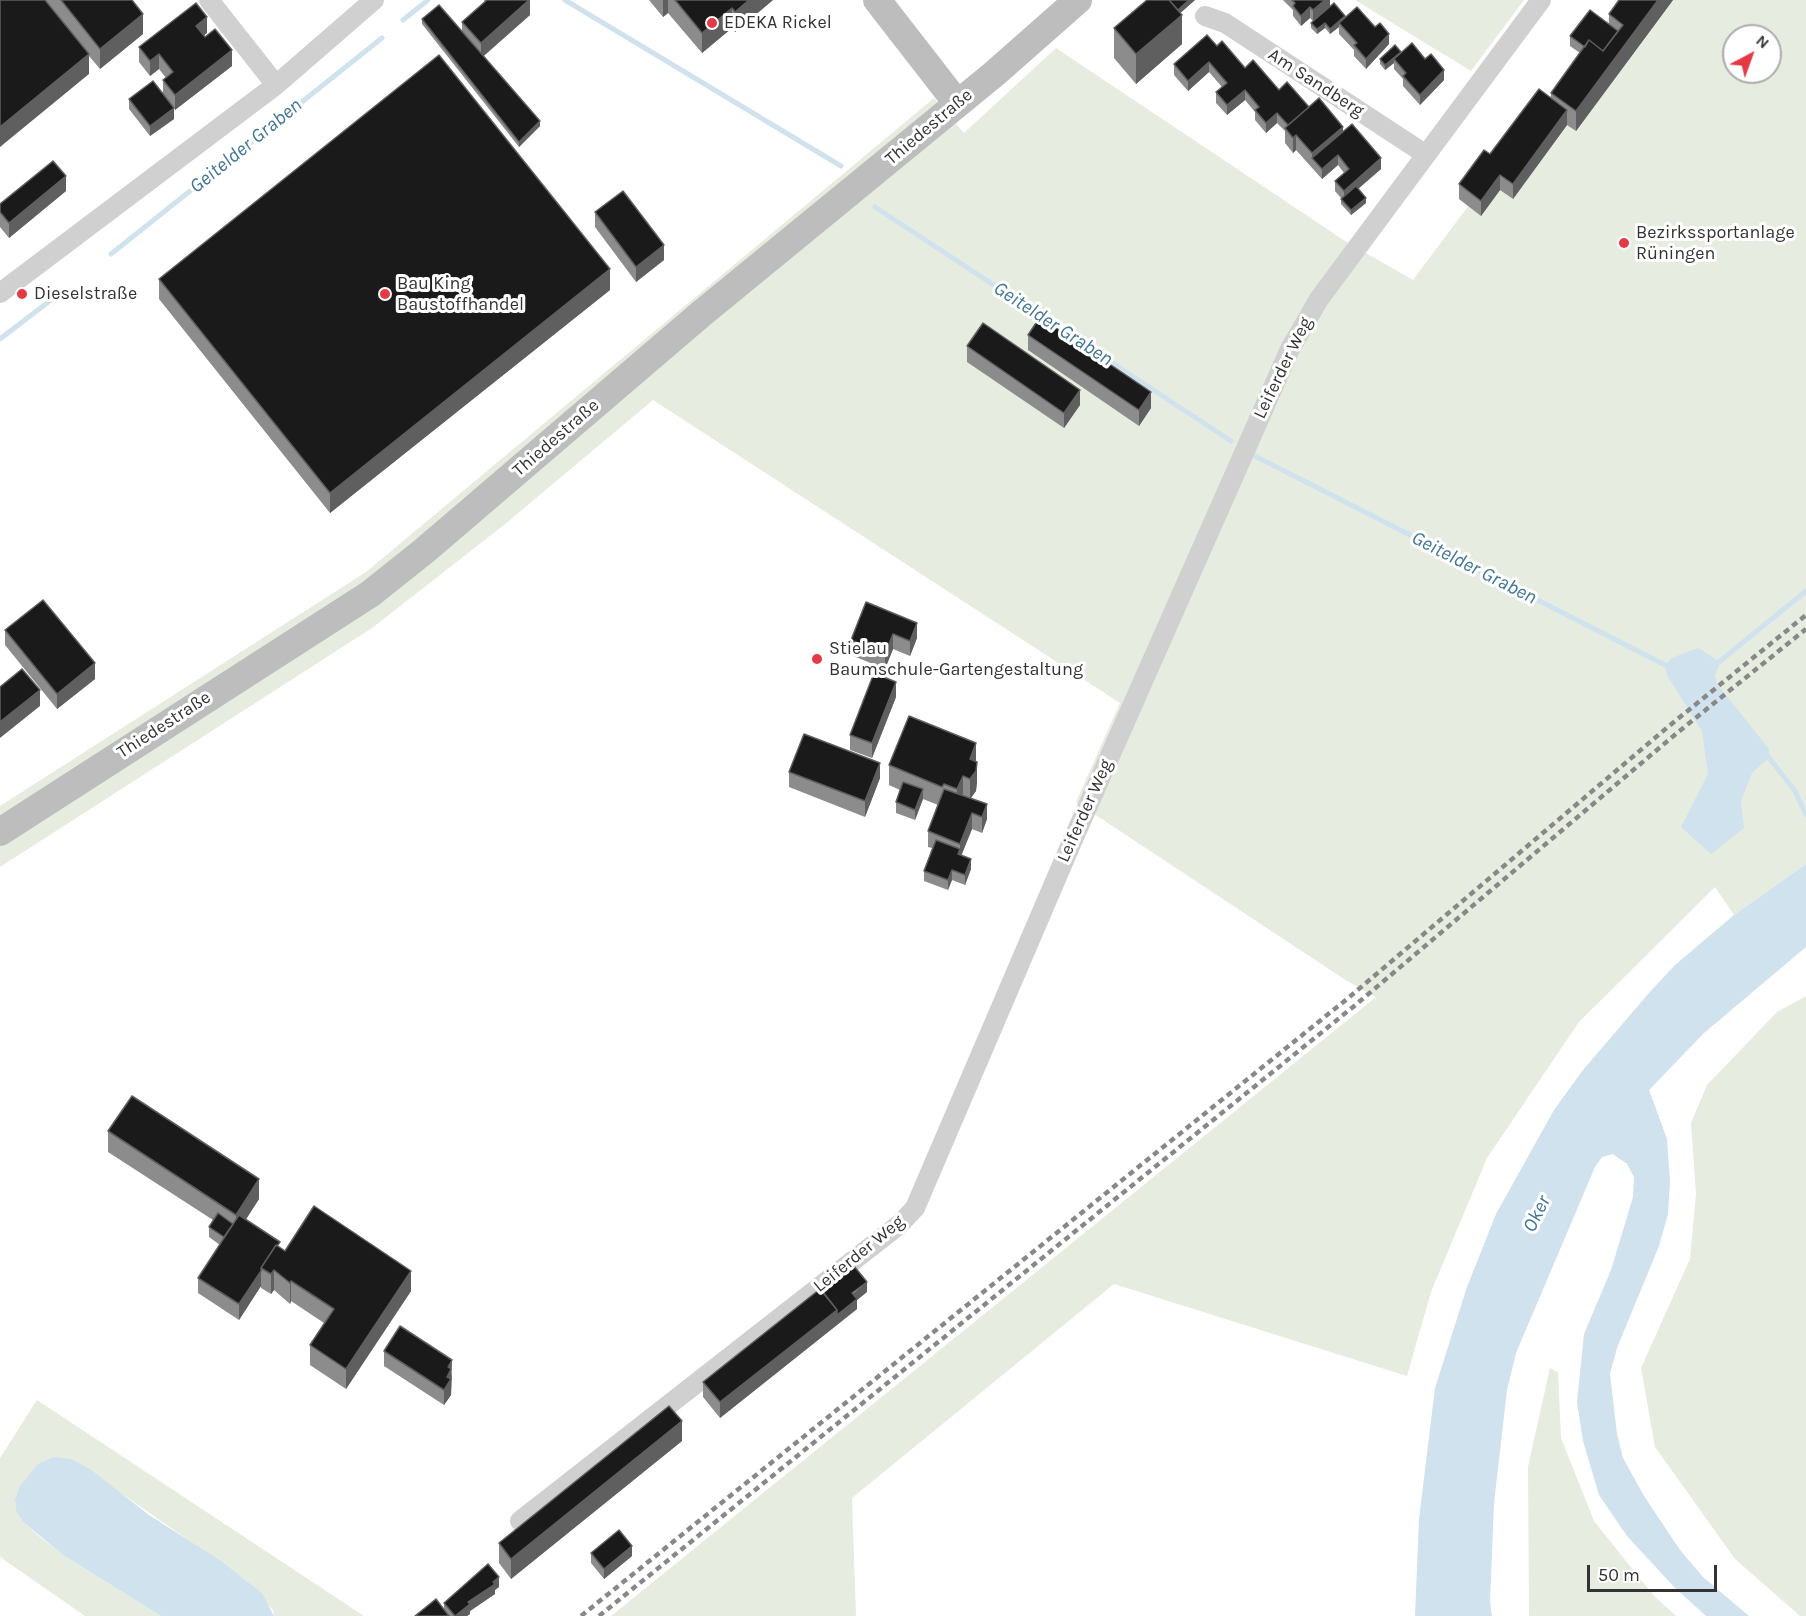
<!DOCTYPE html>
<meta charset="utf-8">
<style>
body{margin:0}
#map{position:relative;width:1806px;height:1616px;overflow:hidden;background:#fff;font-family:Karla,sans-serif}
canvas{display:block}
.north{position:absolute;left:1722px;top:24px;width:60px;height:60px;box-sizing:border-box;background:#fff;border:2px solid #adadad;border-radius:50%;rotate:41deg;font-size:16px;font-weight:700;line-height:24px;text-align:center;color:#333}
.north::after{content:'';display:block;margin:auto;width:21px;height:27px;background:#e63946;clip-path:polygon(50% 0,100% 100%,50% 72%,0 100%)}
.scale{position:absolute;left:1587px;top:1565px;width:130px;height:27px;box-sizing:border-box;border:3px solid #333;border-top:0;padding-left:8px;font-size:18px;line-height:21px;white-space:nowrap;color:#333;-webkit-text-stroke:4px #fff;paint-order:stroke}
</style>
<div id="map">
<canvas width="1806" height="1616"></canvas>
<div class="north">N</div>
<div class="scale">50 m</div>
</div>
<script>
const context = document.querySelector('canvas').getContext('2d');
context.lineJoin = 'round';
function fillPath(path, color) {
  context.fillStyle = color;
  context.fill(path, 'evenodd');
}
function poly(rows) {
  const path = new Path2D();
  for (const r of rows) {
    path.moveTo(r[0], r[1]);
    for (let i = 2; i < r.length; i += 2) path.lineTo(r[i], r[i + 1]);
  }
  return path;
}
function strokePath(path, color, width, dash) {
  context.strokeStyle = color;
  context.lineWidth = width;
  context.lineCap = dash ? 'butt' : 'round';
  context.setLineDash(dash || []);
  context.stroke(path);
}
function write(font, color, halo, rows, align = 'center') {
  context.font = font + ' Karla,sans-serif';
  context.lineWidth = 6;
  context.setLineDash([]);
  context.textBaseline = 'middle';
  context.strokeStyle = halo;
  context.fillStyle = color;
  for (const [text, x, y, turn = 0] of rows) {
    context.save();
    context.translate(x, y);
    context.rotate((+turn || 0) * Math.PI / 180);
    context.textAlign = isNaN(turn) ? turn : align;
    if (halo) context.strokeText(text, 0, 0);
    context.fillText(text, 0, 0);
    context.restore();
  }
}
fillPath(poly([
 [1355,0,1524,0,1471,71],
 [1622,0,1806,0,1806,864,1734,915,1715,887,1579,1022,1487,1158,1431,1292,1407,1376,1114,1284,852,1498,856,1616,611,1616,1376,997,1347,981,1076,802,1120,703,653,400,504,525,372,628,0,867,0,806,366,572,934,98,964,133,1056,48,1345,241,1413,280],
 [1734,36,1770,36,1770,72,1734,72],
 [1806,996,1806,1616,1800,1616,1735,1559,1655,1447,1641,1368,1690,1259,1696,1194,1691,1123,1707,1085,1777,1012],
 [1550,1368,1558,1372,1561,1438,1594,1521,1654,1596,1676,1616,1529,1616,1528,1467],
 [37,1400,364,1616,274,1616,273,1610,247,1581,121,1493,15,1500,16,1511,23,1522,40,1537,63,1555,161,1616,85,1616,0,1557,0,1458]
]), '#e6ecdf');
fillPath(poly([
 [1698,648,1720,662,1715,676,1717,684,1769,749,1769,758,1752,773,1741,801,1744,828,1711,854,1681,827,1708,774,1702,731,1667,675,1665,665,1672,658],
 [1806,864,1806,947,1704,1033,1649,1090,1667,1139,1670,1181,1668,1214,1659,1246,1617,1348,1610,1374,1617,1434,1623,1458,1644,1496,1680,1550,1703,1577,1749,1616,1706,1616,1674,1587,1627,1536,1599,1495,1583,1441,1577,1402,1584,1334,1611,1270,1633,1197,1634,1177,1627,1164,1613,1154,1602,1157,1595,1167,1516,1353,1507,1390,1494,1503,1490,1602,1492,1616,1415,1616,1419,1519,1435,1388,1467,1287,1496,1214,1554,1110,1583,1070,1649,993,1675,965,1734,915],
 [53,1457,71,1459,90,1469,149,1515,221,1561,262,1593,274,1616,161,1616,63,1555,23,1522,16,1511,15,1500,20,1486,38,1464]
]), '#cfe2ee');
strokePath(poly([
 [565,0,841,166],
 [403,20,428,0],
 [875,207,1231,441],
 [111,254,382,38],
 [0,339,64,290],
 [1255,456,1669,667],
 [1714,666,1806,591],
 [1766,754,1795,791,1806,815]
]), '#cfe2ee', 5);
strokePath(poly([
 [209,0,276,85],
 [1205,16,1225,23,1425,154],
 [0,293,276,85,374,0],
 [520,1521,900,1224,915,1208,1071,844,1290,349,1319,299,1541,0]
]), '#d0d0d0', 20);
strokePath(poly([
 [877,0,957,103],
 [0,832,370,594,424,551,701,314,994,74,1078,0]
]), '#bdbdbd', 28);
strokePath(poly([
 [581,1616,1347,999,1669,726,1806,615],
 [599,1616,1353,1007,1677,733,1806,629]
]), '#888', 4.5, [6, 4.5]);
fillPath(poly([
 [0,0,132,0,143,34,100,69,89,56,89,74],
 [484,0,530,0,530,15,484,56,540,126,519,147,422,24,422,19,462,32,462,22,485,2],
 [649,0,773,0,735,32,732,28,702,53,668,13,663,17],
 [1147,0,1195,0,1180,13,1182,44,1136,84,1114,58,1114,28],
 [1283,0,1330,0,1330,6,1313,21,1310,18,1301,26,1293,16,1293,10],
 [1673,0,1576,131,1567,125,1513,199,1500,190,1481,216,1459,199,1459,184,1551,98,1551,93,1580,53,1570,46,1570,36,1609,24,1609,14],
 [1345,18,1389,44,1366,69,1354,56,1354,50,1339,34,1339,27,1330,34,1325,28,1317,34,1311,28,1311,23],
 [207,33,204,35,232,66,175,110,174,108,174,119,150,136,129,109,129,99,163,94,163,80,166,78,159,69,150,76,139,62,139,47],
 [1217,46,1245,68,1279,90,1309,107,1343,132,1381,169,1358,189,1366,203,1351,215,1341,204,1341,198,1335,191,1335,181,1344,173,1338,165,1322,179,1296,150,1293,153,1285,143,1285,131,1277,123,1266,133,1255,120,1255,112,1245,100,1227,115,1216,103,1216,92,1222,87,1209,72,1188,91,1174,75,1174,64],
 [1401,54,1444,80,1420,105,1403,86,1403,79,1394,69,1394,63,1385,70,1380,64,1380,59],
 [66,191,9,238,0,227,0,204],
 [595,212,664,260,636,282,595,227],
 [159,279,610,290,330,513,159,299],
 [1028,335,1151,408,1139,426,1028,350],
 [967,346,1080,405,1064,428,967,362],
 [917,623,917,638,910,656,893,649,885,669,851,655,851,640],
 [5,630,95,679,57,709,5,645],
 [896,697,872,758,850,750,850,735],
 [976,762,977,782,976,791,971,798,987,819,982,833,972,829,961,855,971,869,965,885,952,880,948,890,924,881,924,871,932,848,928,847,928,831,938,805,923,799,915,820,896,813,896,802,900,790,889,785,889,765],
 [789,772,880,778,865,817,789,787],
 [108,1131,259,1199,246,1219,285,1251,411,1291,346,1389,310,1365,310,1345,324,1323,291,1301,290,1304,274,1290,271,1294,261,1288,261,1286,239,1320,198,1293,198,1278,220,1245,209,1237,209,1227,213,1220,108,1152],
 [867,1292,857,1300,857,1309,720,1418,703,1397,703,1382],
 [384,1351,452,1375,451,1395,444,1405,384,1366],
 [682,1441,511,1579,499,1563,499,1543],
 [591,1553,632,1556,604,1579,591,1563],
 [499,1587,495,1590,495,1594,470,1611,470,1614,467,1616,415,1616,444,1610,444,1603]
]), '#8c8c8c');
fillPath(poly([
 [530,0,530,15,481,58,481,43],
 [663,0,668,0,668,13,663,17],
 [749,0,773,0,735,32,735,12],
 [1189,0,1195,0,1166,26,1166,20],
 [1325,0,1330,0,1330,6,1313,21,1313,10],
 [1658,0,1673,0,1576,131,1576,111],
 [1310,7,1310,18,1301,26,1301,16],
 [732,8,732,28,702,53,702,33],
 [143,14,143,34,100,69,100,49],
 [1182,15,1182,44,1136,84,1136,54],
 [1345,16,1345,21,1339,23,1339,27,1330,34,1330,29],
 [207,17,207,33,196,41,196,26],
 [1325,23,1325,28,1317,34,1317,29],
 [1389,34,1389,44,1366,69,1366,59],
 [232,50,232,66,175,110,175,95],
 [1401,52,1401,57,1394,59,1394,63,1385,70,1385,65],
 [89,54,89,74,0,147,0,127],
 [159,54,159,69,150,76,150,61],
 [1209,62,1209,72,1188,91,1188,81],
 [1444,70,1444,80,1420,105,1420,95],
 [1245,90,1245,100,1227,115,1227,105],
 [174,108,174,119,150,136,150,126],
 [1567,110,1567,125,1513,199,1513,184],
 [1277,113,1277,123,1266,133,1266,123],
 [540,121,540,126,519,147,519,142],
 [1343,127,1343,142,1312,158,1312,153],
 [1296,135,1296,150,1293,153,1293,138],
 [1338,155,1338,165,1322,179,1322,169],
 [1381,158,1381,169,1344,201,1344,191],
 [1500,175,1500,190,1481,216,1481,201],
 [66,176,66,191,9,238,9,223],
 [1366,198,1366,203,1351,215,1351,210],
 [664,245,664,260,636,282,636,267],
 [610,269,610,290,330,513,330,493],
 [1080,390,1080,405,1064,428,1064,413],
 [1151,392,1151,408,1139,426,1139,410],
 [917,623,917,638,910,656,910,641],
 [893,634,893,649,885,669,885,654],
 [95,663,95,679,57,709,57,694],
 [896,682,896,697,872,758,872,743],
 [40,690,40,706,0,738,0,722],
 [976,743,976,763,970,759],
 [977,762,977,782,976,791,970,799,970,779],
 [880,763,880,778,865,817,865,801],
 [963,776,963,796,957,809,957,789],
 [923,789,923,799,915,820,915,810],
 [987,804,987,819,982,833,982,817],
 [972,813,972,829,958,864,958,854,960,849,960,844],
 [971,859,971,869,965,885,965,875],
 [952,870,952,880,948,890,948,880],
 [259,1179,259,1199,236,1235,236,1215],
 [274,1270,274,1290,271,1294,271,1274],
 [261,1271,261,1286,239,1320,239,1304],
 [411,1271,411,1291,346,1389,346,1369],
 [291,1281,291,1301,290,1304,290,1283],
 [867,1282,867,1292,857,1300,857,1309,720,1418,720,1402],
 [452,1360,451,1395,444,1405,444,1390,448,1367],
 [682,1421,682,1441,511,1579,511,1559],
 [632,1546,632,1556,604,1579,604,1569],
 [499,1577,499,1587,495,1590,495,1594,470,1611,470,1614,467,1616,455,1616,468,1602]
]), '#5f5f5f');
const building = poly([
 [0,0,45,0,89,54,0,127,0,0],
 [61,0,132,0,143,14,100,49,61,0],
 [487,0,529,0,481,43,462,22,487,0],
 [675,0,749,0,735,12,732,8,702,33,675,0],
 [1147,0,1169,0,1182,15,1136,54,1114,28,1147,0],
 [1169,0,1189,0,1178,10,1169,0],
 [1292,0,1325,0,1313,10,1310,7,1301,16,1293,6,1295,3,1292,0],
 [1619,0,1658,0,1576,111,1551,93,1589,40,1603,51,1623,25,1609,14,1619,0],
 [196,3,207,17,196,26,205,37,215,29,232,50,175,95,163,80,173,72,159,54,150,61,139,47,196,3],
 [1334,3,1345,16,1330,29,1325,23,1317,29,1311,23,1334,3],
 [439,5,540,121,519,142,422,19,439,5],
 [1357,7,1375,27,1380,23,1389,34,1366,59,1354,45,1357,43,1339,23,1357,7],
 [1590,10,1618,31,1603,51,1589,40,1585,47,1570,36,1590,10],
 [1207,35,1217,46,1222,41,1245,68,1253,60,1279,90,1287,82,1309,107,1288,125,1277,113,1266,123,1255,110,1259,107,1245,90,1227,105,1216,92,1227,83,1209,62,1188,81,1174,64,1207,35],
 [1412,43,1425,59,1431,54,1444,70,1420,95,1403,76,1406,73,1394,59,1412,43],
 [1395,45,1401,52,1385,65,1380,59,1395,45],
 [439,55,610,269,330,493,159,279,439,55],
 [153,81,174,108,150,126,129,99,153,81],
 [1539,89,1567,110,1513,184,1500,175,1481,201,1459,184,1484,150,1490,154,1539,89],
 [1319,98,1343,127,1312,153,1296,135,1293,138,1285,128,1319,98],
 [1352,124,1381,158,1344,191,1335,181,1349,169,1338,155,1322,169,1312,158,1352,124],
 [53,161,66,176,9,223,0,212,0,204,53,161],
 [1356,186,1366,198,1351,210,1341,199,1356,186],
 [623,191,664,245,636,267,595,212,623,191],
 [1040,317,1151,392,1139,410,1028,335,1040,317],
 [983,323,1080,390,1064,413,967,346,983,323],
 [43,600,95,663,57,694,5,630,43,600],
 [866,602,917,623,910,641,893,634,885,654,851,640,866,602],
 [22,669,40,690,0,722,0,687,22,669],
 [874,673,896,682,872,743,850,735,874,673],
 [909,716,976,743,970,759,977,762,976,771,970,779,963,776,957,789,944,784,942,787,889,765,909,716],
 [804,734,880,763,865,801,789,772,804,734],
 [903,782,923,789,915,810,896,802,903,782],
 [944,789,987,804,982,817,972,813,960,844,928,831,944,789],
 [936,840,960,849,958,854,971,859,965,875,952,870,948,880,924,871,936,840],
 [132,1096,259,1179,236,1215,108,1131,132,1096],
 [314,1206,411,1271,346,1369,310,1345,334,1309,291,1281,290,1283,274,1270,271,1274,261,1268,276,1245,285,1251,314,1206],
 [218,1213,233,1224,224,1237,209,1227,218,1213],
 [239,1215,280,1242,277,1246,276,1245,261,1268,261,1271,239,1304,198,1278,239,1215],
 [854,1266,867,1282,852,1293,857,1299,837,1315,837,1310,823,1292,854,1266],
 [820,1289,837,1310,720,1402,703,1382,820,1289],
 [400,1326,452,1360,448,1367,451,1369,447,1377,451,1379,444,1390,384,1351,400,1326],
 [669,1406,682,1421,511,1559,499,1543,669,1406],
 [619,1530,632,1546,604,1569,591,1553,619,1530],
 [488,1564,499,1577,493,1582,495,1584,468,1602,470,1604,455,1616,444,1603,488,1564],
 [436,1599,449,1616,415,1616,436,1599]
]);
fillPath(building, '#1a1a1a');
strokePath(building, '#5f5f5f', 1.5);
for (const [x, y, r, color] of [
 [712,23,6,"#e63946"],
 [1624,243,6,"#e63946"],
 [22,294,6,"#e63946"],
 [385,294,6,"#e63946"],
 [817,659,6,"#e63946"]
]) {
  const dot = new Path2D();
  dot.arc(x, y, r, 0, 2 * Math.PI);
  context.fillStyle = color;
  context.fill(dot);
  strokePath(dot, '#fff', 2);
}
write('18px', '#333', '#fff', [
 ["EDEKA Rickel",724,23],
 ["Bezirkssportanlage",1636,233],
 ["Rüningen",1636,254],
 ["Bau King",397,284],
 ["Baustoffhandel",397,305],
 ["Dieselstraße",34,294],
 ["Stielau",829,649],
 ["Baumschule-Gartengestaltung",829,670]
], 'left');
write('18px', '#333', '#fff', [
 ["Am Sandberg",1316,83,33],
 ["Thiedestraße",929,127,-40],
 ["Leiferder Weg",1283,368,-64],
 ["Thiedestraße",556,438,-41],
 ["Thiedestraße",164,725,-33],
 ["Leiferder Weg",1085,811,-66],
 ["Leiferder Weg",859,1254,-39]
]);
write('italic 20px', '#3f7597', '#fff', [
 ["Geitelder Graben",246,146,-39],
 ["Geitelder Graben",1053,324,33],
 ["Geitelder Graben",1474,568,27],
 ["Oker",1537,1214,-64]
]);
</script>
